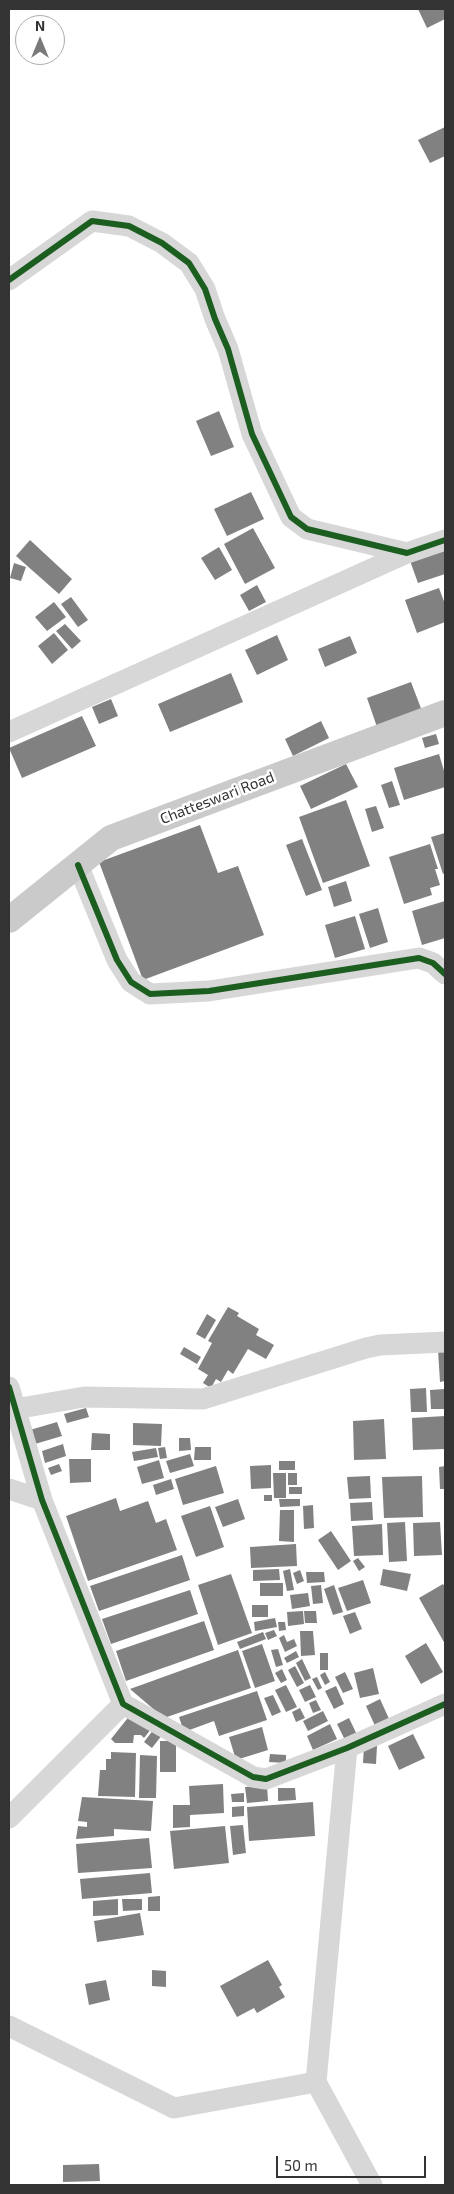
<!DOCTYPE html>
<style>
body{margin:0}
#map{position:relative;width:454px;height:2194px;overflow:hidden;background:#fff;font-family:"Exo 2",sans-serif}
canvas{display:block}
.frame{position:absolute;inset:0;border:10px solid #333;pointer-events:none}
.north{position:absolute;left:15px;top:15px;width:50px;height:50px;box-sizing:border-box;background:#fff;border:1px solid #adadad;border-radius:50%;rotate:0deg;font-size:14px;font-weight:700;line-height:20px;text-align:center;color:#333}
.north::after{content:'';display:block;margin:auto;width:18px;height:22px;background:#7a7a7a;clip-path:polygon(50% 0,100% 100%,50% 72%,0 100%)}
.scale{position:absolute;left:276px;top:2156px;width:150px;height:22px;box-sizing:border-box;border:2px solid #333;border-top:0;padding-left:6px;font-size:15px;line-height:18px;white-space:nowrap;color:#333;-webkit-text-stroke:4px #fff;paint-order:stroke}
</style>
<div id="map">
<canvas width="454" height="2194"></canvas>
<div class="frame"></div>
<div class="north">N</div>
<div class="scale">50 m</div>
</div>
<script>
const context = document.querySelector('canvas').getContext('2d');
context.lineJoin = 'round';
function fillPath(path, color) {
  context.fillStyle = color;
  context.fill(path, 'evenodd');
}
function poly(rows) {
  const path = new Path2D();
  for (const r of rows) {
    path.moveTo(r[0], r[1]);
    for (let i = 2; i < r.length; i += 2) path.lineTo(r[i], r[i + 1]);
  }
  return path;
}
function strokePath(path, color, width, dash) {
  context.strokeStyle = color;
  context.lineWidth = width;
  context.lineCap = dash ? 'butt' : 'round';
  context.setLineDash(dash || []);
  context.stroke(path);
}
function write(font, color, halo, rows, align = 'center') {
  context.font = font + ' "Exo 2",sans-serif';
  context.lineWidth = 5;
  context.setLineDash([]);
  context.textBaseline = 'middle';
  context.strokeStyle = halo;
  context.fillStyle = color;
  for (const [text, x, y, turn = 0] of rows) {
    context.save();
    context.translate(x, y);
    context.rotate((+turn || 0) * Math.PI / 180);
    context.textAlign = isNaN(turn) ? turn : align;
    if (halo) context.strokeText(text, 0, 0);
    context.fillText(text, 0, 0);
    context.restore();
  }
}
fillPath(poly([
 [418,9,445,9,445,19,427,28],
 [445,127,445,156,430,163,418,140],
 [219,411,234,447,211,456,196,421],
 [251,492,264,519,227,536,214,509],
 [253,528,275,568,245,584,224,544],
 [30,540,72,579,59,594,16,556],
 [445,545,445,574,418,583,409,558],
 [219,547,232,570,215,580,201,558],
 [14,563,26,567,21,581,10,578],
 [257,585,266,602,249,611,240,595],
 [439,588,445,604,445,622,417,633,405,600],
 [71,597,88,620,78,627,61,604],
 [54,602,66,617,47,631,35,617],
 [65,624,81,641,72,649,56,631],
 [54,633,68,650,52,664,38,646],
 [277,635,288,660,257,675,245,650],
 [350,636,357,653,325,667,318,649],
 [231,673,243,702,170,732,158,704],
 [411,682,422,711,377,727,367,698],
 [111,699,118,716,99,724,92,707],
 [82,716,96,746,22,778,9,748],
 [321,721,329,738,293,756,285,739],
 [436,734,439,744,425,748,422,738],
 [439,754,445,774,445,787,404,800,394,768],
 [346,764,358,787,311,809,300,786],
 [392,781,400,805,389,808,381,785],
 [346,800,370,866,323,883,299,817],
 [376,806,384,828,372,832,365,809],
 [200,825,218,873,238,866,264,935,143,980,99,862],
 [445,833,445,873,443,874,431,837],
 [302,839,322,890,306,896,286,845],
 [430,844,438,869,435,869,440,885,430,888,432,895,404,904,389,857],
 [346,881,352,901,334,907,328,887],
 [445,901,445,938,422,945,412,911],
 [378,908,388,942,370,948,359,914],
 [355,916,365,949,335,958,325,925],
 [228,1307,239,1313,237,1316,259,1329,256,1335,274,1345,266,1359,248,1349,233,1374,228,1370,221,1382,216,1379,211,1388,203,1383,208,1375,198,1369,212,1343,208,1341],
 [207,1314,216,1320,205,1339,196,1334],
 [184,1347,201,1357,197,1364,180,1354],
 [438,1350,445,1350,445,1381,440,1382],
 [426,1388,427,1412,411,1412,410,1389],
 [444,1389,445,1409,431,1409,430,1390],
 [86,1408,89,1417,67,1423,64,1414],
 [445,1416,445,1449,413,1450,412,1418],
 [384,1419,386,1459,354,1460,353,1421],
 [57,1422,62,1436,35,1444,30,1430],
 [133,1423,162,1424,161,1446,133,1445],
 [92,1433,110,1434,110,1450,91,1450],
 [179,1438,190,1438,191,1450,179,1451],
 [63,1444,66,1456,45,1463,42,1451],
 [165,1447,167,1458,160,1459,158,1448],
 [195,1447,211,1447,211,1460,194,1460],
 [156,1448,158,1457,134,1461,132,1452],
 [190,1454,194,1466,170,1473,166,1461],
 [69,1459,91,1459,91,1482,70,1483],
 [159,1460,164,1478,142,1484,137,1467],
 [279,1461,295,1461,295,1470,279,1470],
 [59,1464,62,1471,51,1475,48,1468],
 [271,1465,271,1488,251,1489,250,1466],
 [216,1466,224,1493,183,1505,175,1479],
 [445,1466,445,1489,440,1489,439,1467],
 [273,1473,286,1473,286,1498,274,1498],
 [288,1473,297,1473,297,1485,288,1485],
 [370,1476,371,1498,349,1499,347,1477],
 [422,1476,423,1517,384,1518,382,1477],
 [171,1479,174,1489,156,1495,153,1485],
 [289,1487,302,1487,302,1494,289,1494],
 [264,1495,272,1495,272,1501,264,1501],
 [116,1498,120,1511,148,1501,156,1523,166,1519,177,1550,88,1581,66,1516],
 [238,1499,245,1519,223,1527,215,1507],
 [279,1499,300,1499,300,1506,280,1507],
 [372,1502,373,1520,351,1521,350,1503],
 [313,1505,314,1528,304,1529,303,1506],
 [210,1506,224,1547,196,1557,181,1516],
 [280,1510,294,1510,294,1542,279,1541],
 [405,1522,407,1561,389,1562,387,1523],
 [440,1522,442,1555,414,1556,413,1523],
 [382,1524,383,1555,354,1556,352,1526],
 [331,1531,351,1561,338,1570,318,1540],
 [296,1544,297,1566,251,1568,250,1547],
 [182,1555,190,1580,99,1611,90,1586],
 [358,1558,365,1567,359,1571,353,1561],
 [279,1569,280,1580,253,1581,253,1570],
 [290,1569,294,1590,287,1591,283,1571],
 [383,1569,411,1574,407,1591,380,1585],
 [300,1570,304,1581,297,1584,293,1573],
 [306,1572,324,1572,325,1582,307,1583],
 [231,1574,252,1633,218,1645,198,1585],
 [363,1580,371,1603,347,1611,338,1588],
 [260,1583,283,1583,283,1596,260,1596],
 [443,1584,445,1587,445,1644,419,1598],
 [321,1585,323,1603,313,1604,311,1586],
 [334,1585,343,1612,333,1615,324,1589],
 [190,1590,198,1614,111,1644,102,1619],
 [308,1593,310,1606,292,1609,290,1595],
 [252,1605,268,1605,268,1617,252,1617],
 [303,1611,304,1624,288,1626,287,1612],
 [304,1611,316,1611,317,1623,305,1623],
 [355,1612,362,1629,350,1634,343,1616],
 [275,1618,277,1627,255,1631,254,1622],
 [204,1621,214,1650,126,1681,116,1651],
 [278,1622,285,1622,286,1630,279,1631],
 [274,1630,277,1636,268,1640,265,1633],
 [300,1631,313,1631,315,1655,301,1656],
 [263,1632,266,1639,240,1649,237,1642],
 [284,1635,287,1642,294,1639,297,1646,285,1652,279,1638],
 [426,1643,443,1672,421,1684,405,1656],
 [262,1644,275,1681,255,1688,242,1651],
 [278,1649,283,1665,276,1667,271,1650],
 [238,1650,251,1688,164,1718,130,1689],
 [296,1651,299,1657,287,1663,284,1658],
 [320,1653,328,1653,328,1670,320,1670],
 [302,1659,311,1678,305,1681,296,1663],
 [295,1666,304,1683,297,1687,288,1670],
 [373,1668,379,1694,360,1698,354,1673],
 [282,1669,287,1680,281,1683,275,1673],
 [325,1672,330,1682,325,1685,320,1675],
 [345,1672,353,1689,343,1693,335,1677],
 [317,1677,322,1688,318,1690,312,1679],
 [286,1685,297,1707,286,1712,275,1690],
 [310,1685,316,1697,305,1702,299,1690],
 [336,1686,344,1704,334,1709,325,1691],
 [257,1691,267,1720,219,1736,214,1721,184,1732,179,1717],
 [273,1695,281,1712,272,1716,264,1698],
 [380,1699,390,1721,376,1728,366,1706],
 [316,1700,321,1710,313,1713,309,1703],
 [300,1708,305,1718,296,1722,292,1712],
 [323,1711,328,1721,308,1731,303,1721],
 [131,1714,151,1729,144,1738,141,1735,134,1735,133,1743,115,1743,111,1739],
 [349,1718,359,1739,347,1744,337,1724],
 [330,1724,337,1739,313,1750,307,1736],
 [262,1727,268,1750,236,1760,229,1737],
 [154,1729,162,1735,152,1748,144,1742],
 [413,1734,425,1758,399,1770,388,1746],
 [160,1741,176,1741,176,1772,160,1772],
 [364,1745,377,1746,376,1764,363,1763],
 [111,1752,136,1753,135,1797,98,1796,100,1770,106,1770,106,1759,111,1759],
 [270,1754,286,1755,286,1763,269,1762],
 [140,1755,157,1756,156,1798,139,1798],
 [223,1784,224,1813,190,1815,190,1808,190,1827,173,1828,173,1805,190,1805,189,1786],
 [267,1785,268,1801,247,1803,245,1787],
 [278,1788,295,1788,296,1800,278,1801],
 [244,1793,244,1802,232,1802,231,1794],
 [82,1797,153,1801,151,1831,114,1829,114,1836,76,1839,78,1826,87,1827,87,1822,78,1821],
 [313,1802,315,1836,249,1841,247,1807],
 [244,1806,244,1816,232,1817,232,1807],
 [243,1825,246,1853,233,1855,230,1826],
 [225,1826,229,1863,174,1869,170,1831],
 [149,1838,152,1868,78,1873,76,1844],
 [150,1873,152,1893,82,1899,80,1879],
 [160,1896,160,1911,148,1911,148,1897],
 [118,1899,118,1915,93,1916,93,1901],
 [122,1899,142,1899,142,1910,123,1911],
 [140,1913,144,1935,97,1942,94,1921],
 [268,1960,282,1985,279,1987,285,1997,257,2013,254,2008,237,2017,220,1986],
 [152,1970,166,1971,166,1987,152,1986],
 [106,1980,110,2000,89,2005,85,1984],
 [99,2164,100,2181,63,2182,63,2165]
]), '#818181');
strokePath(poly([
 [9,280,92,221,129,226,162,243,189,263,205,289,215,319,228,349,252,434,291,517,307,529,407,553,445,540],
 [9,732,407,553],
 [78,865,117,960,131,982,150,994,209,991,419,958,433,963,445,974],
 [9,1387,42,1500,123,1704,253,1777,266,1779,347,1748,445,1704],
 [15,1409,84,1397,203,1399,366,1348,380,1345,445,1342],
 [9,1489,42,1500],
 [9,1818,123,1704],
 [9,2026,174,2108,316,2082,372,2185],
 [316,2082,347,1748]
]), '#d7d7d7', 21);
strokePath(poly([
 [9,920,111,838,445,713]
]), '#cacaca', 26);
strokePath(poly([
 [9,280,92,221,129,226,162,243,189,263,205,289,215,319,228,349,252,434,291,517,307,529,407,553,445,540],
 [78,865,117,960,131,982,150,994,209,991,419,958,433,963,445,974],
 [9,1387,42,1500,123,1704,253,1777,266,1779,347,1748,445,1704]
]), '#1b5e20', 6);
write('15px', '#333', '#fff', [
 ["Chatteswari Road",217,798,-21]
]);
</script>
